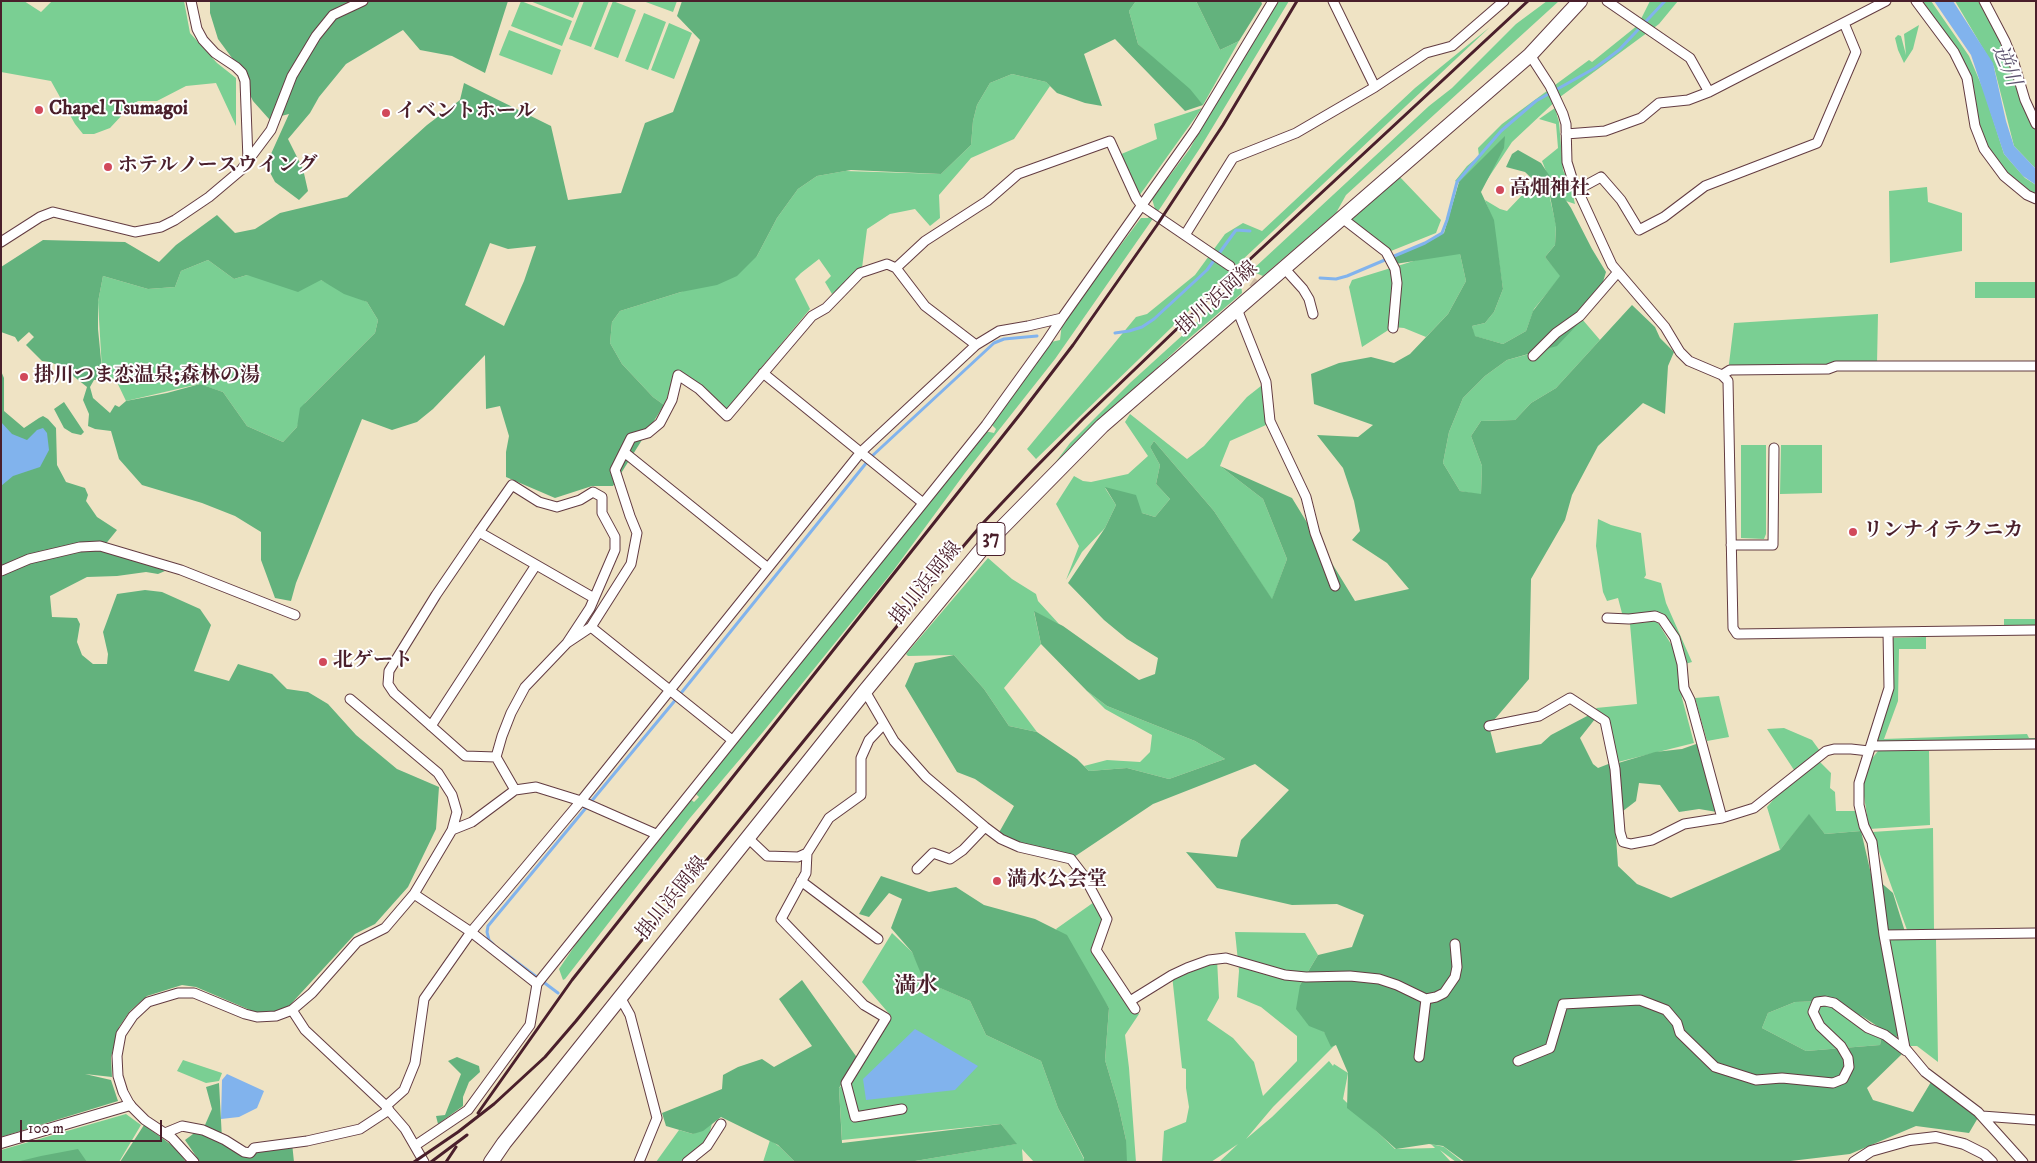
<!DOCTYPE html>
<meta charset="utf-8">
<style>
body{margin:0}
#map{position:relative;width:2037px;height:1163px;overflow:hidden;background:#efe3c4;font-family:"IM FELL DW Pica",serif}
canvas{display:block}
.frame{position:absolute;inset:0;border:2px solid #4a1f2b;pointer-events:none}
.scale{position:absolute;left:20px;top:1120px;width:142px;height:22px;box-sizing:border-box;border:2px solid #4a1f2b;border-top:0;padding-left:6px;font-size:15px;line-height:18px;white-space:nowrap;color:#4a1f2b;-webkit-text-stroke:4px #fff;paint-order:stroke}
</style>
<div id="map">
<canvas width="2037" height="1163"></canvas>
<div class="frame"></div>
<div class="scale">100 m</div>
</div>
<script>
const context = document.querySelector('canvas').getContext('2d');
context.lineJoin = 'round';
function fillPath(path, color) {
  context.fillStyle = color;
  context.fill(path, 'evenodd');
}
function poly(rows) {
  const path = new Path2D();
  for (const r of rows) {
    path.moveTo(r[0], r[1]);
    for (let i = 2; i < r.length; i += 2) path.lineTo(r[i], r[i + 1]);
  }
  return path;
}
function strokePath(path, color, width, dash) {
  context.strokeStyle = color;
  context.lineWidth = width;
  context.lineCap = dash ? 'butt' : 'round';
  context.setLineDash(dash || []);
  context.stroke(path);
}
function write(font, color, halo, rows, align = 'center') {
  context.font = font + ' "IM FELL DW Pica","Noto Serif JP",serif';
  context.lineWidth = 4;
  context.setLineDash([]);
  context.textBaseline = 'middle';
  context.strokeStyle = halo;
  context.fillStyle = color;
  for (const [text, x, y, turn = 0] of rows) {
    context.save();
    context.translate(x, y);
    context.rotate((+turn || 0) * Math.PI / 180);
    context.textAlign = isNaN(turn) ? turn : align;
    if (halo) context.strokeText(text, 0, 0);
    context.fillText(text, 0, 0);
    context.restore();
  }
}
fillPath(poly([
 [1,1,24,1,41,12,52,1,184,1,190,33,217,63,236,78,236,126,216,83,186,86,157,101,138,101,124,110,124,113,110,128,94,134,83,134,75,124,51,81,1,72],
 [521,1,572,21,562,46,511,26],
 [530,1,580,1,573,18],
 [584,1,609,1,591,47,569,39],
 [613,1,636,10,618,58,594,49],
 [643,1,677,1,673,12],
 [1136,1,1196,1,1220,50,1239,41,1203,105,1138,44,1129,11],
 [1275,1,1289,1,1200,148,1161,207,1055,359,965,473,893,571,763,732,690,818,565,979,563,980,559,969,586,929,677,817,690,799,694,802,699,797,694,792,985,431,994,433,996,429,991,424,1051,342,1060,340,1062,323,1141,218,1148,218,1155,209,1152,199,1189,150],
 [1547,1,1559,1,1346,195,1336,213,1263,276,1251,271,1429,106,1452,88,1516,24],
 [1650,1,1678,1,1659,24,1560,97,1512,142,1479,192,1455,181,1467,166,1479,156,1478,148,1502,124,1589,60,1592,62,1638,25],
 [1921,1,1931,1,1969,56,1984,91,2004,154,2025,178,2036,185,2036,197,2008,178,1984,145,1978,124,1969,79],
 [1955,1,1978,1,1994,27,2029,117,2036,130,2036,169,2014,146,1994,67],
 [644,13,666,22,648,70,625,61],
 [669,23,692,33,674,79,651,70],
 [1919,25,1913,49,1904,63,1898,50,1895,38,1898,35,1901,36,1906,55,1904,34],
 [1490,27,1205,295,1036,459,1027,449,1136,317,1147,314,1195,275,1225,234,1243,223,1262,231,1415,88],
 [509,30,561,50,552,75,499,55],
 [1012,74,1046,82,1050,86,1014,139,971,158,939,195,940,218,930,226,915,209,890,214,867,229,862,268,832,294,825,282,831,276,819,259,801,273,795,279,810,309,727,409,678,372,664,405,653,397,622,364,610,343,612,322,620,311,681,292,757,256,777,218,798,189,817,176,845,171,941,174,971,145,973,121,977,105,990,83],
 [1202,108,1139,196,1119,155,1157,139,1154,124],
 [1555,108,1559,122,1563,170,1571,187,1575,204,1566,201,1548,176,1542,161,1558,148,1556,124,1539,119],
 [1399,176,1441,220,1436,233,1391,251,1383,250,1349,218],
 [1533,179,1549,194,1556,225,1555,245,1545,257,1561,276,1534,309,1526,331,1503,344,1474,336,1472,326,1485,323,1494,312,1503,289,1493,221,1485,200,1500,209,1507,211,1525,192],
 [1927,187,1928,202,1962,213,1962,251,1890,263,1889,191],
 [1446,251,1460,254,1466,281,1448,314,1426,337,1404,328,1393,327,1362,347,1349,287,1352,280],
 [208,260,234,279,247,275,321,280,367,302,378,320,375,333,305,403,297,427,283,442,247,426,223,392,199,384,126,401,115,378,108,380,102,370,98,302,103,276,148,289,175,287,181,271],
 [2036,274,2036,298,1975,298,1975,282,2035,282],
 [1241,282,1242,293,1186,341,1055,463,1070,443,1131,382],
 [1878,314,1877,364,1728,372,1734,323],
 [1582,319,1600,340,1556,388,1531,403,1515,420,1481,421,1471,436,1482,466,1481,495,1460,491,1443,463,1449,432,1463,398,1485,376,1507,360,1533,353],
 [1266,382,1266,425,1230,441,1220,466,1263,499,1287,559,1272,600,1214,511,1154,441,1150,447,1160,465,1156,484,1170,499,1155,517,1142,513,1105,488,1116,505,1105,528,1082,552,1066,580,1079,546,1056,504,1074,476,1083,481,1091,482,1128,474,1148,456,1125,422,1130,414,1187,459,1204,446,1247,397],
 [1741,445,1766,445,1766,534,1764,539,1741,538],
 [1781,445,1822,445,1822,493,1780,494],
 [1598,519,1611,525,1641,533,1646,575,1644,578,1661,583,1666,603,1692,662,1685,664,1657,612,1623,617,1618,598,1607,601,1603,592,1596,546],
 [988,558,1012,579,1036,594,1038,601,1059,624,1034,612,1041,644,1004,688,1037,732,1009,726,984,689,954,655,908,656,906,654],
 [2004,619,2036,619,2036,625,2004,626],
 [1657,621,1677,654,1682,698,1694,743,1614,763,1605,721,1596,708,1637,704,1630,624],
 [1926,637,1926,649,1899,649,1898,701,1884,739,2027,734,2029,738,2036,738,2036,741,1872,746,1891,690,1891,638],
 [1087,691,1107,706,1195,741,1225,759,1169,779,1127,768,1089,771,1084,766,1107,760,1140,762,1150,752,1152,735,1105,709],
 [1719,696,1729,737,1707,741,1695,698],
 [1784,728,1812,740,1820,751,1796,773,1767,729],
 [1878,751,1929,751,1930,825,1869,829,1862,783,1870,761],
 [1819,761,1831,773,1830,788,1835,792,1836,811,1857,811,1861,831,1825,834,1809,815,1780,850,1767,807,1779,793],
 [1933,828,1934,930,1907,930,1872,832],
 [1097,900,1107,919,1096,950,1139,1014,1125,1035,1129,1068,1136,1162,1126,1162,1126,1140,1118,1104,1105,1060,1109,1008,1056,929],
 [1235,932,1305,933,1318,955,1300,985,1324,1032,1335,1045,1273,1107,1246,1139,1272,1117,1329,1061,1333,1066,1334,1064,1348,1073,1343,1099,1395,1149,1435,1148,1431,1144,1444,1147,1463,1162,1456,1162,1440,1150,1451,1162,1219,1162,1238,1144,1211,1162,1162,1162,1164,1131,1186,1122,1189,1107,1186,1088,1186,1069,1182,1068,1172,975,1217,959,1219,998,1207,1020,1233,1038,1254,1062,1263,1096,1297,1061,1297,1036,1261,1007,1237,997,1239,971],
 [892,933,912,952,927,982,970,1001,986,1035,1041,1061,1058,1108,1084,1159,1084,1162,1034,1162,1022,1149,1023,1162,909,1162,1016,1144,1001,1124,842,1140,839,1088,856,1072,891,1016,862,982],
 [1886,937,1936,939,1938,1062,1917,1046,1908,1046],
 [1825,1001,1862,1016,1882,1034,1880,1045,1806,1051,1762,1028,1768,1013,1795,1002],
 [183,1060,222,1073,219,1081,206,1083,177,1071],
 [126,1114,141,1125,119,1162,1,1162,1,1150],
 [712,1123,708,1140,680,1162,656,1162,679,1130,693,1134],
 [770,1140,780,1147,795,1162,763,1162]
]), '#7acf93');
fillPath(poly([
 [210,1,341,2,508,1,485,73,452,56,420,50,403,30,346,64,319,97,310,113,288,139,303,169,308,191,299,200,275,182,266,165,289,114,269,119,253,101,232,58,218,39,210,13],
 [682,1,1136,1,1129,11,1138,44,1190,89,1203,105,1185,111,1115,39,1084,54,1102,106,1085,103,1057,93,1046,82,1012,74,990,83,977,105,973,121,971,145,941,174,851,170,817,176,798,189,777,218,757,256,737,276,717,285,681,292,620,311,612,322,610,343,622,364,653,397,664,405,613,486,592,486,555,498,506,477,506,452,509,436,500,406,486,409,485,355,433,409,417,422,392,430,362,419,296,583,291,601,275,598,261,560,261,532,235,516,202,503,142,485,119,459,111,431,95,429,88,426,89,414,83,400,87,387,62,367,50,362,42,361,26,345,34,337,29,332,18,342,15,337,1,332,1,267,43,240,125,242,159,262,176,245,217,215,235,233,255,229,280,213,347,197,427,125,460,100,464,83,551,126,568,200,621,193,645,123,673,112,700,40,677,16],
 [490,243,508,249,536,246,524,281,504,326,465,305],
 [208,260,234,279,247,275,298,292,321,280,344,294,367,302,378,320,375,333,300,408,297,427,283,442,247,426,223,392,200,384,167,393,126,401,119,407,115,405,110,413,93,398,90,387,94,380,108,380,102,370,98,329,98,302,103,276,148,289,175,287,181,271],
 [1196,1,1261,1,1262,4,1239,41,1220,50],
 [1505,136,1504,148,1481,192,1494,220,1503,289,1494,312,1485,323,1472,326,1475,336,1503,344,1526,331,1533,311,1560,276,1545,257,1555,245,1556,227,1550,196,1525,172,1506,167,1512,154,1518,150,1541,163,1571,208,1592,249,1606,272,1596,305,1557,346,1507,360,1485,376,1463,398,1449,432,1443,463,1460,491,1481,494,1482,466,1471,436,1481,421,1515,420,1531,403,1556,388,1632,305,1655,327,1660,338,1674,352,1668,366,1665,414,1643,403,1598,446,1572,495,1565,520,1531,579,1529,679,1489,726,1496,753,1541,744,1551,735,1591,714,1595,719,1580,738,1593,764,1598,768,1611,763,1618,866,1637,884,1671,898,1780,850,1809,814,1825,834,1861,831,1871,874,1893,893,1906,935,1885,935,1899,1035,1895,1038,1862,1016,1825,1001,1795,1002,1768,1013,1762,1028,1806,1051,1880,1045,1882,1034,1902,1054,1867,1088,1873,1100,1913,1112,1931,1082,1979,1116,1969,1133,1916,1126,1850,1154,1782,1162,1465,1162,1443,1146,1429,1144,1396,1149,1376,1131,1347,1108,1348,1073,1336,1045,1331,1047,1324,1032,1309,1026,1296,1009,1300,985,1318,955,1352,947,1364,915,1337,904,1292,905,1217,888,1186,852,1237,857,1241,840,1289,790,1255,764,1153,804,1071,859,997,836,1014,806,975,779,957,772,905,686,915,663,954,655,984,689,1009,726,1037,732,1077,759,1089,771,1127,768,1169,779,1225,759,1195,741,1107,706,1087,691,1041,644,1034,611,1063,626,1139,680,1155,674,1158,658,1127,639,1104,620,1068,583,1105,528,1116,505,1105,487,1136,495,1142,513,1155,517,1170,499,1156,484,1160,465,1150,447,1154,441,1214,511,1272,599,1287,559,1263,499,1220,466,1292,498,1355,601,1409,589,1387,563,1352,540,1360,531,1354,501,1343,468,1317,435,1358,437,1373,425,1314,404,1311,374,1339,363,1371,357,1394,363,1410,354,1448,314,1466,281,1460,254,1395,264,1391,258,1444,233,1459,182],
 [1,371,4,378,4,411,24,428,39,418,43,416,48,419,56,428,57,465,66,482,85,488,88,495,86,501,97,517,117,530,104,546,165,571,158,574,146,572,117,576,87,577,50,596,52,617,77,618,80,624,77,642,82,655,93,664,107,664,108,654,103,632,117,594,145,590,162,592,200,609,211,625,194,671,229,681,238,664,272,674,287,689,308,692,328,704,356,735,397,769,439,787,436,829,408,887,375,924,355,934,290,1005,277,1012,257,1013,196,987,182,985,147,996,130,1011,119,1027,111,1057,112,1077,85,1074,111,1080,118,1101,1,1137],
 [64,402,84,432,81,435,72,433,64,428,54,409],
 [1699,743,1717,812,1699,809,1679,812,1660,785,1639,783,1636,801,1623,811,1616,781,1615,764,1655,752,1682,749],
 [881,876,929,892,956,887,984,905,1035,919,1067,935,1109,1008,1105,1060,1118,1104,1126,1140,1127,1162,1084,1162,1084,1158,1058,1108,1041,1061,986,1035,970,1001,924,981,912,952,891,928,902,899,889,893,869,917,859,914],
 [802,980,858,1059,839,1088,842,1143,1001,1124,1017,1144,909,1162,795,1162,778,1145,721,1117,703,1131,693,1134,666,1126,662,1113,722,1089,723,1075,738,1067,762,1059,774,1067,812,1046,779,999],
 [457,1057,479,1066,480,1072,469,1082,463,1097,463,1106,438,1124,436,1116,445,1115,461,1074,448,1061],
 [219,1083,222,1139,250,1153,292,1143,294,1162,200,1162,185,1140,205,1125,212,1109,206,1087],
 [144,1125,177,1149,186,1162,120,1162],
 [78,1149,87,1162,16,1162,41,1156]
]), '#63b27d');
fillPath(poly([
 [1934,1,1953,1,1993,63,2006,121,2014,146,2036,169,2036,185,2023,176,2004,154,1971,55],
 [1,422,12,434,27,440,37,430,43,428,47,433,49,450,40,467,13,476,1,486],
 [915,1029,978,1066,955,1090,866,1100,863,1079],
 [227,1074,264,1091,257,1108,239,1117,221,1119,222,1080]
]), '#81b3ed');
strokePath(poly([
 [1320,278,1336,279,1347,276,1425,243,1442,233,1447,220,1457,182,1501,131,1536,101,1595,68,1619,50,1665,1],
 [1115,333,1129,331,1142,327,1154,319,1207,270,1236,230,1250,231],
 [493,944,489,940,487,932,488,926,682,692,871,457,994,343,1004,339,1037,336],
 [502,951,558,993]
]), '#81b3ed', 3);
strokePath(poly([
 [1230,266,1255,284]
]), '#cebca5', 9, [9, 4.5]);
const minor = poly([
 [191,1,197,29,203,40,215,53,236,67,242,73,245,81,248,160],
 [1333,1,1375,87],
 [1607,1,1690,58,1709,92],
 [1916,1,1954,52,1967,78,1975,126,1984,149,2004,176,2027,195,2036,199],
 [1984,1,2005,41,2014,63,2025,100,2036,124],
 [1530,55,1550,86,1563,114,1566,124,1567,162,1572,178,1612,265,1665,327,1680,352,1689,361,1722,375,1728,381,1733,628,1737,634,2036,630],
 [1566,134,1605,131,1641,118,1659,103,1688,100,1709,92,1886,1],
 [1577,190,1601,177,1621,200,1639,230,1664,217,1705,186,1817,143,1856,52,1844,23],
 [1342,218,1386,252,1395,269,1397,283,1393,328],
 [1185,235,1233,158,1296,133,1375,87,1426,53,1452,46,1504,1],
 [1,242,40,217,53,212,135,232,161,227,175,220,209,197,241,170,271,130,292,76,316,36,333,15,363,1],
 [896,268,925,241,987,201,1018,174,1110,141,1136,198,1142,206,1230,266],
 [1284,268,1303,289,1309,299,1313,314],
 [1237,309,1266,382,1270,421,1306,497,1315,533,1335,586],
 [1533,356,1556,333,1580,316,1618,272],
 [763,373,923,503],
 [1722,375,1730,370,1828,369,1836,366,2036,366],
 [624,452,768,568],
 [479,532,512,485,539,502,557,507,580,500,593,492,602,497,602,513,615,537,615,550,590,608,567,643,525,687,511,713,502,736,496,757,515,790],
 [1731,545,1773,545,1774,448],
 [1,571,29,559,80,547,100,546,181,570,295,615],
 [1607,618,1629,619,1655,616,1662,619,1675,638,1682,664,1684,688,1690,700,1722,818],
 [591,627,732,740],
 [1888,632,1889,688,1859,783,1859,805,1864,826,1872,842,1884,935,1905,1048,1925,1072,1978,1112,2023,1162],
 [567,643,591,627,631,564,637,533,630,516,615,470,631,438,648,433,660,423,672,400,678,375,699,389,727,416,812,316,826,308,860,273,887,264,896,268,925,306,976,345],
 [865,691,894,741,926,777,985,827,1001,839,1019,847,1071,859,1084,876,1107,919,1096,950,1135,1009],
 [431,726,536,565],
 [1489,726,1539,716,1570,698,1605,721,1615,769,1620,832,1623,842,1631,844,1652,840,1684,824,1722,818,1754,808,1826,751,1834,749,1851,749,1869,751],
 [1871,746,2036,744],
 [496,757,465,756,394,693,388,684,389,671,436,595,479,532,594,598],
 [452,830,472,822,515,790,536,787,581,801,656,834],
 [748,838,767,856,798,857,807,853,829,818,861,795,861,758,869,740,884,724],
 [807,853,806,873,781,919,864,1005,886,1018,846,1083,855,1117,902,1109],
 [917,869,933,853,950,859,963,850,985,827],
 [801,881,878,939],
 [414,894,471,932,581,801,861,452,976,345,999,331,1028,326,1062,318,1195,130,1273,1],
 [1884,935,2036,933],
 [537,984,986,425,1046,342,1062,318],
 [620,997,630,1015,657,1118,639,1162],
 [1130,1001,1172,975,1187,968,1209,960,1226,958,1285,975,1306,977,1350,976,1379,979,1397,985,1426,999,1436,997,1444,993,1455,977,1457,967,1455,944],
 [292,1010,305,1030,386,1106,404,1090,415,1063,424,999,471,932,537,984,530,1025,468,1110,416,1145],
 [1419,1057,1426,999],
 [1518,1061,1550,1048,1563,1004,1640,1000,1666,1010,1677,1023,1680,1033,1715,1067,1756,1080,1782,1078,1833,1083,1843,1079,1849,1067,1848,1058,1841,1046,1820,1026,1813,1012,1817,1002,1825,1001,1834,1003,1868,1028,1885,1035,1906,1051],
 [386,1107,405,1129,424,1162],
 [1982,1116,2036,1120],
 [165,1133,182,1126,203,1130,225,1140,244,1152,250,1153,254,1148,307,1141,360,1129,389,1110],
 [194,1162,172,1138,145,1120,130,1105,123,1092,118,1076,117,1056,121,1034,133,1016,148,1002,178,993,194,993,245,1014,257,1017,276,1016,292,1010,312,993,357,942,385,928,414,894,452,830,457,812,452,795,438,773,350,699],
 [687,1162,707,1146,721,1124]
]);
const tertiary = poly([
 [1,1143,130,1105],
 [1854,1162,1871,1151,1910,1140,1936,1137,1964,1144,1984,1154,1992,1162]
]);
const primary = poly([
 [491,1162,504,1143,865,691,986,544,1102,426,1530,55,1580,1]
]);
strokePath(minor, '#633c42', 11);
strokePath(tertiary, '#633c42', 12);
strokePath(primary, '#633c42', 16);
strokePath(minor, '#fff', 9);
strokePath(tertiary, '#fff', 10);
strokePath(primary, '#fff', 14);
strokePath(poly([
 [478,1113,572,980,1021,413,1073,345,1157,225,1223,125,1297,1],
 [414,1162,458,1132,494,1104,545,1057,576,1021,937,577,984,522,1033,470,1083,419,1233,275,1528,1],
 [431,1162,467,1135],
 [446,1162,456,1147]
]), '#4a1f2b', 3);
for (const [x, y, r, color] of [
 [39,110,5,"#d1495b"],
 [386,113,5,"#d1495b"],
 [108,167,5,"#d1495b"],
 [1500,190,5,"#d1495b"],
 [24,377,5,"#d1495b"],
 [1853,532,5,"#d1495b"],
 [323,662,5,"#d1495b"],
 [997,881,5,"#d1495b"]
]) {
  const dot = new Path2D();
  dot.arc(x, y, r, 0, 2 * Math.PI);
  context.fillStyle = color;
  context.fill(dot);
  strokePath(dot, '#fff', 2);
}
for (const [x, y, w] of [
 [991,539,28]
]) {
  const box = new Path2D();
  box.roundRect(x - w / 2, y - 16.5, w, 33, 4);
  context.fillStyle = '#fff';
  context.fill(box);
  strokePath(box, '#4a1f2b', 1);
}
write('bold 19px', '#4a1f2b', null, [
 ["37",991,539]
]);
write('bold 20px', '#4a1f2b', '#fff', [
 ["Chapel Tsumagoi",49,110],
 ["イベントホール",396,113],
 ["ホテルノースウイング",118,167],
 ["高畑神社",1510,190],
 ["掛川つま恋温泉;森林の湯",34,377],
 ["リンナイテクニカ",1863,532],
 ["北ゲート",333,662],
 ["満水公会堂",1007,881]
], 'left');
write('20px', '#4a1f2b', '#fff', [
 ["掛川浜岡線",1218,299,-41],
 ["掛川浜岡線",927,584,-51],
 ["掛川浜岡線",673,899,-51]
]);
write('italic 21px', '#5d536f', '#fff', [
 ["逆川",2005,66,68]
]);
write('bold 22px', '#4a1f2b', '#fff', [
 ["満水",916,987]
]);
</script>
